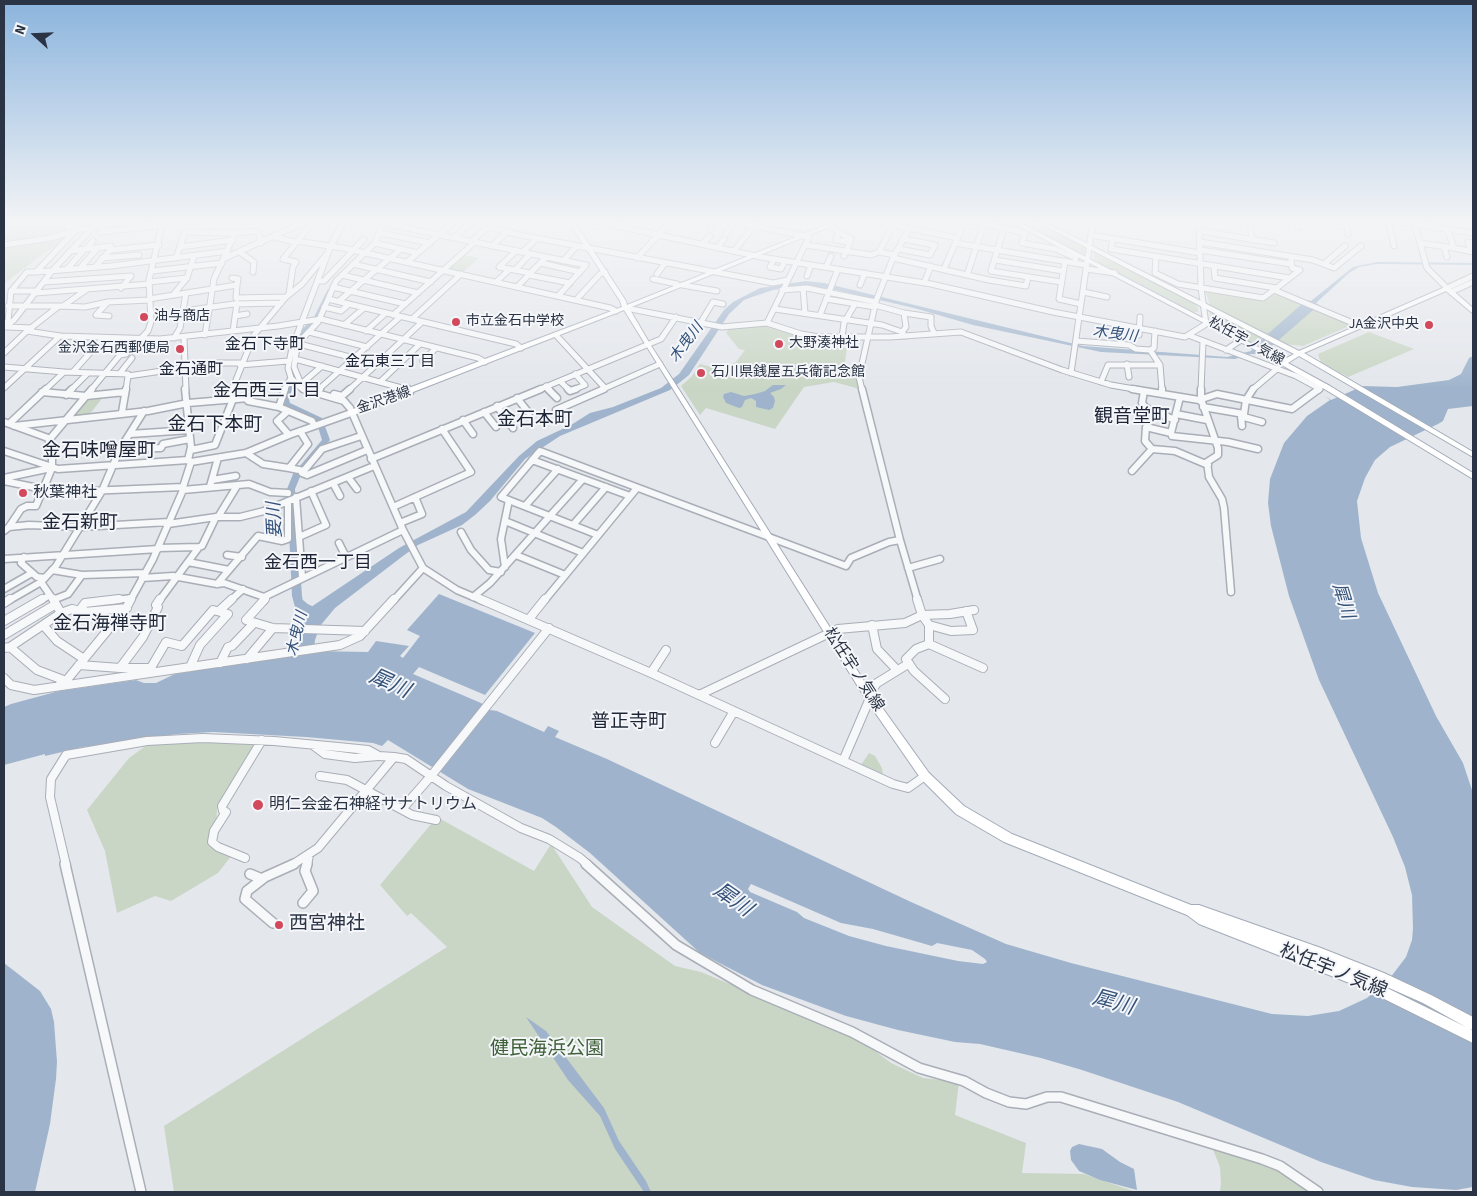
<!DOCTYPE html>
<meta charset="utf-8">
<style>
body{margin:0}
#map{position:relative;width:1477px;height:1196px;overflow:hidden;background:#e4e7ec;font-family:"Source Sans 3",sans-serif}
canvas{display:block}
.frame{position:absolute;inset:0;border:5px solid #2b3445;pointer-events:none}
.north{position:absolute;left:10px;top:10px;width:50px;height:50px;-webkit-text-stroke:4px #f4f6f9;paint-order:stroke;rotate:290deg;font-size:14px;font-weight:700;line-height:20px;text-align:center;color:#2b3445}
.north::after{content:'';display:block;margin:auto;width:18px;height:22px;background:#2b3445;clip-path:polygon(50% 0,100% 100%,50% 72%,0 100%)}
</style>
<div id="map">
<canvas width="1477" height="1196"></canvas>
<div class="frame"></div>
<div class="north">N</div>
</div>
<script>
const context = document.querySelector('canvas').getContext('2d');
context.lineJoin = 'round';
function fillPath(path, color) {
  context.fillStyle = color;
  context.fill(path, 'evenodd');
}
function poly(rows) {
  const path = new Path2D();
  for (const r of rows) {
    path.moveTo(r[0], r[1]);
    for (let i = 2; i < r.length; i += 2) path.lineTo(r[i], r[i + 1]);
  }
  return path;
}
function strokePath(path, color, width, dash) {
  context.strokeStyle = color;
  context.lineWidth = width;
  context.lineCap = dash ? 'butt' : 'round';
  context.setLineDash(dash || []);
  context.stroke(path);
}
function write(font, color, halo, rows, align = 'center') {
  context.font = font + ' "Source Sans 3","Noto Sans JP",sans-serif';
  context.lineWidth = 4;
  context.setLineDash([]);
  context.textBaseline = 'middle';
  context.strokeStyle = halo;
  context.fillStyle = color;
  for (const [text, x, y, turn = 0] of rows) {
    context.save();
    context.translate(x, y);
    context.rotate((+turn || 0) * Math.PI / 180);
    context.textAlign = isNaN(turn) ? turn : align;
    if (halo) context.strokeText(text, 0, 0);
    context.fillText(text, 0, 0);
    context.restore();
  }
}
fillPath(poly([
 [4,221,61,221,70,234,69,238,43,254,4,284],
 [1015,221,1034,221,1087,247,1086,253,1076,253],
 [1094,253,1189,299,1198,307,1198,312,1193,312,1099,263,1094,258],
 [464,255,479,258,463,272,448,269],
 [1205,290,1264,299,1274,292,1354,324,1303,346,1283,344,1210,305],
 [1210,311,1214,311,1263,337,1254,345,1221,325,1210,315],
 [772,324,800,335,838,338,837,348,847,348,844,370,857,371,860,389,834,382,804,387,775,429,706,408,700,415,681,386,691,377,700,364,725,370,731,364,736,362,745,350,739,349,726,333,730,327],
 [1369,332,1414,349,1348,377,1321,363,1318,354],
 [104,396,89,415,71,416,86,398],
 [215,741,259,743,217,809,215,850,232,855,218,873,171,901,155,896,117,913,105,851,87,810,129,758,147,745,178,742],
 [869,753,875,756,882,768,883,775,861,765],
 [437,817,534,871,551,844,592,907,675,966,701,972,855,1036,891,1063,923,1078,959,1082,955,1115,1026,1143,1022,1173,1084,1174,1136,1192,174,1192,164,1126,447,947,411,913,407,916,380,885],
 [1212,1147,1272,1165,1311,1192,1220,1192,1221,1183,1220,1167]
]), '#c9d6c5');
fillPath(poly([
 [1377,262,1473,263,1473,265,1377,264,1359,267,1349,273,1316,303,1319,305,1266,351,1261,354,1251,354,1235,359,1101,352,973,325,914,308,827,288,793,287,773,290,752,297,744,300,729,314,689,375,679,383,670,390,560,436,525,459,490,501,475,515,462,525,418,545,403,556,335,608,320,626,315,640,314,651,368,652,376,641,409,646,400,656,403,658,420,636,407,630,439,594,535,633,485,695,419,667,413,674,481,703,490,710,497,711,544,732,548,726,559,731,555,737,607,759,911,902,1006,944,1071,963,1272,1014,1308,1016,1339,1011,1367,998,1390,978,1406,957,1412,940,1413,928,1412,895,1405,867,1393,837,1319,680,1289,596,1271,526,1268,503,1270,479,1284,443,1307,416,1330,400,1325,396,1331,400,1363,386,1397,387,1449,380,1461,374,1469,358,1473,356,1473,406,1448,409,1443,421,1438,424,1390,447,1375,460,1365,478,1357,501,1361,538,1378,593,1436,716,1463,763,1473,793,1473,1187,1456,1190,1412,1187,1374,1180,1321,1162,1178,1102,1082,1070,1041,1058,980,1044,955,1042,898,1030,846,1016,762,985,700,953,590,853,556,827,542,818,468,789,388,740,382,746,373,743,306,737,213,732,178,734,83,747,45,756,45,754,4,765,4,707,11,704,59,691,136,680,144,683,156,683,179,672,297,654,305,614,296,605,295,601,303,600,311,607,399,548,466,512,519,456,537,441,571,425,590,413,613,407,661,388,679,374,724,310,733,302,760,288,806,281,824,283,1083,346,1227,357,1251,351,1255,345,1301,305,1308,300,1311,301,1353,267],
 [751,884,841,923,873,929,932,946,937,943,972,950,985,959,987,962,983,964,958,961,886,946,849,936,804,918,797,912,750,892,748,889],
 [773,385,786,385,781,389,770,393,774,397,775,401,773,408,769,410,756,407,756,401,751,398,745,400,742,407,739,408,726,403,723,397,724,394,731,392,744,396,755,394,765,391],
 [4,963,40,991,51,1009,54,1022,57,1062,56,1079,50,1124,35,1192,4,1192],
 [526,1017,546,1031,604,1108,619,1141,646,1181,651,1192,644,1192,615,1149,600,1116,568,1080],
 [1079,1144,1102,1149,1120,1162,1134,1169,1137,1190,1100,1180,1079,1171,1071,1160,1070,1151,1072,1147]
]), '#9fb4cc');
fillPath(poly([
 [328,289,334,290,321,318,303,338,299,346,294,361,298,379,297,381,291,381,286,361,291,346,297,335,314,317,328,289],
 [287,381,293,381,294,383,289,399,290,403,322,418,330,440,300,477,295,489,302,596,303,602,312,606,313,609,312,612,308,613,295,607,292,596,287,489,293,474,322,440,317,424,318,422,282,404,281,399,287,381]
]), '#9fb4cc');
const minorFar3 = poly([
 [467,221,515,234,773,283,788,280],
 [594,221,761,257,931,284,1053,312,1185,337,1206,324,1201,288,1199,221],
 [729,221,809,237,767,323],
 [872,221,957,238],
 [1250,221,1252,240],
 [1298,221,1298,227],
 [1346,221,1348,234],
 [1388,221,1394,246],
 [1391,221,1473,233],
 [383,223,546,257,517,287],
 [695,224,697,221],
 [105,225,100,232,164,225],
 [1415,225,1427,268,1447,288,1473,276],
 [829,226,851,239,850,241],
 [711,227,715,221],
 [1004,228,1025,233,1022,243,1056,249,1076,258,1075,263],
 [1200,231,1274,243],
 [839,232,836,240,850,242,844,256],
 [235,233,258,231,261,243],
 [381,233,430,243],
 [726,234,735,222],
 [1091,235,1200,253],
 [275,237,295,242],
 [454,238,471,222],
 [1113,239,1111,249,1289,278],
 [296,241,343,248,610,308,616,311],
 [472,241,488,227],
 [1200,242,1313,260,1334,268,1361,246],
 [375,243,418,253],
 [955,243,1086,265],
 [1420,243,1454,248,1447,228],
 [702,244,710,236],
 [4,245,51,238,76,230,124,221],
 [806,245,871,255,879,252,895,255],
 [492,246,507,232],
 [180,247,233,240],
 [1444,247,1447,257],
 [717,248,724,239],
 [1454,248,1473,252],
 [86,249,93,241],
 [899,249,930,255,935,245,904,239],
 [1200,250,1291,264],
 [70,251,111,246,110,249],
 [516,251,499,267,530,273],
 [734,251,754,226],
 [1471,251,1468,242,1473,243],
 [523,252,537,238],
 [879,252,893,225],
 [241,253,254,262,253,272],
 [546,257,586,265,558,296],
 [1156,257,1155,273,1178,284,1263,298,1274,290,1360,326],
 [102,258,139,255],
 [176,258,185,232,235,233,214,279,205,335],
 [225,258,307,221],
 [637,258,671,221],
 [893,258,989,280,1026,286,1028,277],
 [774,259,770,267,781,269,785,261],
 [995,260,1063,271],
 [563,261,577,246],
 [1065,261,1059,299,1081,304],
 [407,262,455,221],
 [541,263,580,272],
 [353,264,431,282],
 [1324,264,1345,246],
 [1214,266,1215,278,1276,288],
 [95,267,110,250,159,245],
 [826,267,831,256],
 [80,268,98,248],
 [67,269,84,250],
 [944,269,964,223,968,221,1004,228,991,271,1061,282],
 [1086,269,1115,273],
 [515,270,530,254],
 [152,271,222,263],
 [36,272,111,266,228,251],
 [657,274,665,263],
 [342,275,418,293],
 [529,275,570,283],
 [967,275,984,224],
 [807,276,811,265],
 [232,278,238,279,237,285],
 [653,279,677,284],
 [318,281,324,281,364,239],
 [44,282,131,276,121,288],
 [149,282,187,278],
 [496,282,510,269],
 [924,283,931,266],
 [682,285,717,291],
 [860,285,865,273],
 [333,287,405,304],
 [803,288,805,313],
 [782,290,807,288,876,302],
 [1274,290,1300,270,1292,268,1291,259],
 [11,291,37,291],
 [1083,292,1107,297],
 [1451,292,1473,282],
 [36,293,149,284],
 [289,294,293,267,296,262,283,259,314,221],
 [173,295,187,278,194,256],
 [149,299,237,285,236,298,286,297],
 [328,299,516,344,521,348],
 [826,299,875,307],
 [576,300,600,274,605,272],
 [339,301,401,249],
 [108,302,96,315,109,316],
 [875,305,904,313,906,327,902,332],
 [8,306,59,306],
 [63,306,86,290],
 [324,307,341,311,349,304],
 [626,308,722,327,767,323,801,334,819,337,890,337,961,332,1062,370,1111,385,1140,390],
 [775,309,882,325,902,332,905,336],
 [183,311,234,304,281,303],
 [904,313,931,317,931,326,934,333],
 [393,315,475,242],
 [820,315,838,269],
 [235,316,247,314],
 [412,319,461,274],
 [701,322,713,302,723,304],
 [4,325,8,321,11,291,27,272,36,272,76,230,78,221],
 [344,325,364,308],
 [5,327,14,320,52,271,93,227],
 [7,327,32,328],
 [27,331,59,306,85,307,108,302,149,300],
 [233,331,237,303],
 [366,331,386,313],
 [309,332,367,347],
 [556,335,605,388],
 [1139,335,1140,317],
 [1188,335,1296,376,1320,389,1319,390],
 [842,337,844,323,855,304],
 [174,338,180,328,186,293],
 [184,338,186,390],
 [1076,341,1129,345,1136,349,1150,350,1154,348,1155,331],
 [299,344,354,358],
 [1150,350,1160,365,1162,390],
 [1226,350,1241,340],
 [4,353,27,331,60,336,160,339,278,326,321,319,478,358,485,362],
 [295,359,409,390],
 [423,361,436,348],
 [1127,364,1129,377],
 [240,365,288,361],
 [4,367,64,372,128,374,128,376,216,363,241,363],
 [73,372,103,338],
 [120,373,132,358],
 [1071,373,1093,221],
 [381,381,420,344],
 [560,381,569,390],
 [1101,382,1108,365,1159,365],
 [301,384,294,367,296,353,301,340,318,322,336,281,375,243,384,221],
 [301,384,322,366],
 [546,386,550,390],
 [4,388,60,336],
 [45,390,64,372],
 [71,390,88,373],
 [91,390,120,355,126,354,148,331,151,322,149,280,163,221],
 [126,390,128,376],
 [232,390,254,335,286,297,302,284,326,255],
 [284,390,291,378],
 [307,390,301,388,291,378,288,368,292,348,331,245,344,221],
 [318,390,400,317],
 [349,390,422,322],
 [538,390,661,339,676,317],
 [573,390,585,385,575,374],
 [601,390,660,364],
 [862,390,859,377,876,301,893,258,913,221],
 [1201,390,1203,342],
 [1252,390,1278,368]
]);
const minorFar2 = poly([
 [185,389,191,447,188,460],
 [303,389,344,401,350,408,403,530,423,568],
 [408,389,410,392],
 [548,389,557,398],
 [568,389,570,391,576,389],
 [862,389,900,540,918,601],
 [1132,389,1199,400,1217,394,1292,409,1319,389],
 [1162,389,1162,394],
 [318,390,320,389],
 [1144,391,1142,403,1146,408,1175,420],
 [42,392,86,396,125,392],
 [334,394,342,396,350,389],
 [66,395,72,389],
 [1180,397,1171,433,1146,427,1145,441,1152,449,1175,451,1208,465],
 [517,398,529,413],
 [230,399,232,389],
 [1201,399,1201,389],
 [1199,400,1202,402,1218,448,1218,455,1207,462,1209,477,1222,499,1224,508,1231,592],
 [497,406,513,428],
 [279,407,285,389],
 [1203,407,1244,414,1244,417,1262,422],
 [556,410,604,389],
 [288,411,277,421,289,435],
 [122,412,126,389],
 [484,412,496,427],
 [1176,414,1207,420],
 [1244,414,1246,400,1253,389],
 [463,420,473,434],
 [4,422,48,438,52,450,52,468,36,506,27,506,21,509,9,527,4,531],
 [10,423,46,389],
 [14,426,148,411,188,403,249,398,248,401,279,407,312,421,314,425],
 [1242,426,1241,416,1244,417],
 [300,431,308,444,289,468,304,471],
 [130,434,190,430],
 [361,436,322,449,302,473,307,475,367,450],
 [1172,436,1228,442,1258,449],
 [49,440,92,389],
 [120,449,161,448,163,444,190,439],
 [191,450,215,445,233,399],
 [4,451,58,469,188,460,191,462,246,453,289,435,351,413],
 [246,453,263,464,289,468],
 [371,459,541,389],
 [532,460,630,496],
 [1132,471,1152,449],
 [348,477,357,489],
 [4,478,51,468],
 [6,478,4,481,43,489],
 [212,480,236,476],
 [333,483,340,496],
 [210,486,218,458],
 [183,487,191,462],
 [40,493,183,487,183,490,249,484,270,492,288,493],
 [296,497,302,577],
 [525,506,558,469],
 [393,507,471,472,442,429],
 [218,517,240,517,264,511,374,466],
 [505,521,583,553],
 [400,523,422,514,415,497],
 [168,524,216,517],
 [573,525,606,487],
 [9,527,29,525,80,527,169,522],
 [461,532,471,550,489,570,501,572],
 [598,535,501,497,540,451,846,566,851,558,889,542,900,540],
 [299,537,326,525,311,491],
 [339,543,346,557],
 [158,548,199,547],
 [227,555,242,557],
 [516,555,565,575],
 [24,557,21,563,37,577,45,578],
 [4,559,158,549],
 [188,562,229,570],
 [505,567,501,539,509,500],
 [908,568,940,559],
 [52,570,82,575],
 [142,578,173,576,217,584,224,583,264,597,403,530],
 [41,582,54,601],
 [217,584,258,536,282,541,288,539,288,501],
 [4,589,32,573],
 [264,597,264,601],
 [473,597,490,583,583,479],
 [53,600,68,594,82,575,145,573],
 [8,601,41,582,56,566,102,491,120,449,144,411],
 [40,601,50,595],
 [107,601,132,598],
 [130,601,153,559,183,490],
 [159,601,199,547,202,546,216,517,218,517,237,486],
 [230,601,243,589],
 [393,601,423,568,457,590,483,601],
 [544,601,637,488]
]);
const minorFar1 = poly([
 [53,599,61,613],
 [265,599,246,620,273,628,365,631],
 [480,599,651,673,893,784,908,788,925,776],
 [4,603,10,599],
 [79,611,85,603,119,599],
 [219,611,232,599],
 [922,615,929,625,929,644,916,649,906,659,914,671,945,699],
 [922,615,950,614,974,610],
 [529,619,545,599],
 [4,621,42,599],
 [872,625,877,649,897,670],
 [929,625,951,631,973,630,966,611],
 [44,626,57,641,84,659],
 [4,635,56,604],
 [929,644,983,668],
 [10,647,37,670,66,681],
 [4,648,10,647,61,613,72,609,84,612,127,608],
 [247,659,273,628],
 [220,663,228,647,232,646,254,623],
 [79,665,120,668],
 [150,668,120,668,143,637,158,607,156,605,160,599],
 [149,671,166,642,182,646,213,610,228,614,200,645,190,667],
 [651,673,666,650],
 [4,678,11,685,34,690,340,645,360,636,394,599],
 [60,684,66,681,116,620,120,620,131,599],
 [699,695,838,629,905,623,922,615,917,599],
 [868,695,877,683,908,664],
 [715,743,734,711],
 [314,746,325,754,355,758,378,756],
 [394,757,406,759,446,786,521,828,549,839,580,858,588,865],
 [843,761,870,698],
 [320,776,347,780,412,815,436,820],
 [403,808,431,776,549,628],
 [245,858,218,847,212,842,214,831,226,812,223,811,222,806,262,740],
 [66,865,50,797,51,779,66,755,147,741,203,738,274,741,338,747,368,750,379,756,394,757,318,848,292,865],
 [307,865,309,855]
]);
const minor = poly([
 [65,864,141,1192],
 [586,864,676,945,752,990,852,1032,919,1068,964,1081,986,1093,1009,1102,1026,1104,1047,1097,1061,1097,1262,1159,1280,1166,1318,1192],
 [250,874,262,879],
 [303,903,313,891,305,871,307,864],
 [273,923,245,899,247,891,265,877,294,864]
]);
const major = poly([
 [568,221,574,221,626,301,627,305,835,221,844,221,629,308,650,344,871,692,929,773,964,806,1012,834,1191,905,1199,905,1321,948,1384,973,1431,995,1473,1017,1473,1030,1470,1029,1473,1031,1473,1043,1362,988,1199,924,1187,915,1004,842,956,814,921,779,865,698,624,310,354,415,348,415,348,411,622,307,620,301,568,221],
 [1369,979,1423,1003,1466,1027,1369,979],
 [1009,221,1017,221,1283,360,1294,354,1035,221,1043,221,1299,351,1445,287,1449,287,1473,308,1473,313,1471,312,1446,291,1304,353,1473,452,1473,457,1299,356,1288,363,1330,386,1473,473,1473,479,1326,390,1250,347,1009,221]
]);
strokePath(minorFar3, '#a9aeb7', 7);
strokePath(minorFar2, '#a9aeb7', 9);
strokePath(minorFar1, '#a9aeb7', 10);
strokePath(minor, '#a9aeb7', 12);
strokePath(major, '#a3abb8', 2);
strokePath(minorFar3, '#f7f8fa', 5);
strokePath(minorFar2, '#f7f8fa', 6);
strokePath(minorFar1, '#f7f8fa', 8);
strokePath(minor, '#f7f8fa', 9);
fillPath(major, '#fff');
const sky = context.createLinearGradient(0, 0, 0, 389);
sky.addColorStop(0, '#8bb4dd');
sky.addColorStop(0.57, '#f3f4f6');
sky.addColorStop(1, '#f3f4f600');
context.fillStyle = sky;
context.fillRect(0, 0, 1477, 389);
for (const [x, y, r, color] of [
 [144,317,5,"#d1495b"],
 [456,322,5,"#d1495b"],
 [1429,325,5,"#d1495b"],
 [779,344,5,"#d1495b"],
 [180,349,5,"#d1495b"],
 [701,373,5,"#d1495b"],
 [23,493,5,"#d1495b"],
 [258,805,6,"#d1495b"],
 [279,925,5,"#d1495b"]
]) {
  const dot = new Path2D();
  dot.arc(x, y, r, 0, 2 * Math.PI);
  context.fillStyle = color;
  context.fill(dot);
  strokePath(dot, '#f4f6f9', 2);
}
write('14px', '#2b3445', '#f4f6f9', [
 ["油与商店",154,317],
 ["市立金石中学校",466,322],
 ["JA金沢中央",1419,325,"right"],
 ["大野湊神社",789,344],
 ["金沢金石西郵便局",170,349,"right"],
 ["石川県銭屋五兵衛記念館",711,373]
], 'left');
write('14px', '#2b3445', '#f4f6f9', [
 ["松任宇ノ気線",1246,342,29],
 ["金沢港線",384,401,-19]
]);
write('italic 15px', '#34527a', '#f4f6f9', [
 ["木曳川",1115,335,7],
 ["木曳川",687,343,-53],
 ["木曳川",298,634,-76]
]);
write('15px', '#1d2536', '#f4f6f9', [
 ["金石東三丁目",390,363]
]);
write('16px', '#1d2536', '#f4f6f9', [
 ["金石下寺町",265,345],
 ["金石通町",191,370]
]);
write('16px', '#2b3445', '#f4f6f9', [
 ["秋葉神社",33,493],
 ["明仁会金石神経サナトリウム",269,805]
], 'left');
write('16px', '#2b3445', '#f4f6f9', [
 ["松任宇ノ気線",853,670,57]
]);
write('18px', '#1d2536', '#f4f6f9', [
 ["金石西三丁目",267,392],
 ["金石西一丁目",318,564]
]);
write('italic 18px', '#34527a', '#f4f6f9', [
 ["要川",276,520,-93],
 ["犀川",1342,601,73]
]);
write('19px', '#1d2536', '#f4f6f9', [
 ["観音堂町",1132,418],
 ["金石本町",535,421],
 ["金石下本町",215,426],
 ["金石味噌屋町",99,452],
 ["金石新町",80,524],
 ["金石海禅寺町",110,625],
 ["普正寺町",629,723]
]);
write('19px', '#2b3445', '#f4f6f9', [
 ["西宮神社",289,925]
], 'left');
write('19px', '#2b3445', '#f4f6f9', [
 ["松任宇ノ気線",1333,972,22]
]);
write('19px', '#3f6138', '#f4f6f9', [
 ["健民海浜公園",547,1050]
]);
write('italic 21px', '#34527a', '#f4f6f9', [
 ["犀川",389,685,24],
 ["犀川",732,901,35],
 ["犀川",1113,1004,15]
]);
</script>
